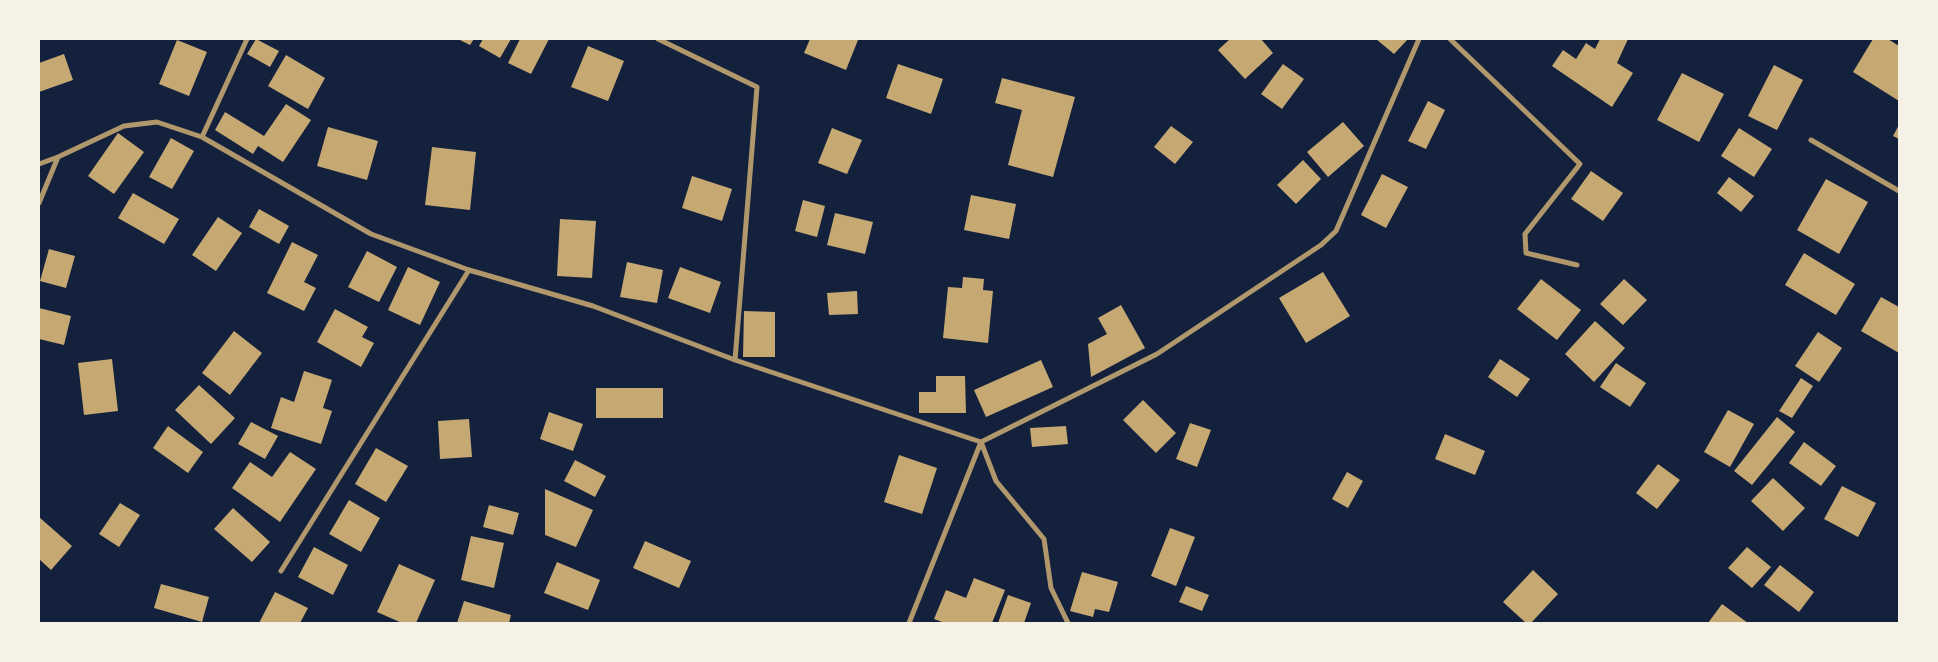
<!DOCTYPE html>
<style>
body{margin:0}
#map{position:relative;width:1938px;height:662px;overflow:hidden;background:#14213d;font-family:"Sofia Sans Condensed",sans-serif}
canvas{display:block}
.frame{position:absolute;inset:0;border:40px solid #f6f1e7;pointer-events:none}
</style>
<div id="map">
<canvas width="1938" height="662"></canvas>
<div class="frame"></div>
</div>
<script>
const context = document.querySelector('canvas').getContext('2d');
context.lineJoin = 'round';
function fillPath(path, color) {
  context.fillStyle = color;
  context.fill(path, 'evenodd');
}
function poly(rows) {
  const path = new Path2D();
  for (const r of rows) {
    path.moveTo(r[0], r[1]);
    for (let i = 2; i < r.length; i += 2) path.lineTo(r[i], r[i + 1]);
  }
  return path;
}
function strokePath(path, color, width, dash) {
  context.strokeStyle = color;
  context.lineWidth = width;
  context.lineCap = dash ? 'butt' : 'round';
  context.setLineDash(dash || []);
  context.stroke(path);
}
fillPath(poly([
 [256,39,279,51,270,67,247,54],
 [458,39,474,39,470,45],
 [483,39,511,39,500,58,479,46],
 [520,39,549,39,531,74,508,63],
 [810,39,854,39,858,40,846,70,804,53],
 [1230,39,1261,39,1273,53,1245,79,1218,50],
 [1376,39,1408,39,1394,54],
 [1600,39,1628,39,1617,63,1633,73,1612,107,1552,66,1563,50,1576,59,1586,43,1595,49],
 [1873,39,1888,39,1899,46,1899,101,1853,72],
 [177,40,207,52,189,96,159,84],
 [588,46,624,61,608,101,571,87],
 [64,54,73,80,39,92,39,63],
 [286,55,325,78,308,109,268,86],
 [898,64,943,79,931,114,886,98],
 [1283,64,1304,79,1282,109,1261,94],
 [1774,65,1803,80,1777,130,1748,116],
 [1682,73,1724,94,1699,142,1657,120],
 [1002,78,1075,97,1053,177,1008,165,1022,110,995,103],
 [1428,101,1445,110,1426,149,1408,141],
 [286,104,311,120,283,162,258,146,253,154,215,130,225,112,264,136],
 [1343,122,1364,146,1328,177,1307,152],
 [1899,125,1899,139,1893,136],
 [1171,126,1193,142,1175,164,1154,147],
 [328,127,378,141,367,180,317,166],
 [832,128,862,140,847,174,818,163],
 [1739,128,1772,149,1754,177,1721,156],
 [118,133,144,152,114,194,88,176],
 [171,138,194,151,172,189,149,177],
 [432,147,476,152,470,210,425,205],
 [1303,160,1321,179,1296,204,1277,185],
 [1591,171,1623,193,1603,221,1571,199],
 [1382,174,1408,187,1386,228,1361,215],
 [692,176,732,189,722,221,682,208],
 [1729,177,1754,196,1741,212,1717,193],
 [1826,179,1868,202,1839,254,1797,230],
 [133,193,179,219,164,244,118,218],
 [971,195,1016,204,1009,239,964,230],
 [803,200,825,206,817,237,795,231],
 [259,209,289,226,279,244,249,227],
 [835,213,873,222,865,254,827,245],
 [218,217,242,233,216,271,192,255],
 [560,219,596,221,592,278,557,276],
 [292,242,318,255,304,282,316,288,304,311,267,293],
 [49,249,75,256,66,288,40,281],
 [367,251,397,267,379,302,348,287],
 [1804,253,1855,284,1836,315,1785,285],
 [627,262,663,270,657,303,620,297],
 [408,267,440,282,420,325,388,310],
 [680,267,721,282,710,313,668,298],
 [1323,272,1350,316,1306,343,1279,298],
 [963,277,984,279,983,290,993,291,988,343,943,338,948,287,962,288],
 [1541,279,1581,310,1557,340,1517,309],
 [1624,279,1647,300,1623,325,1600,304],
 [857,291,858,314,829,315,827,293],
 [1881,297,1899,307,1899,353,1861,331],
 [1121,305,1145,348,1091,377,1088,344,1107,334,1098,318],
 [39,308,71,316,64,345,39,339],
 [335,309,368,327,362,337,374,343,361,367,317,342],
 [744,311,775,312,775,357,743,357],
 [1595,321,1625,348,1594,382,1565,354],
 [234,331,262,353,230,395,202,373],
 [1818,332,1842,348,1819,382,1795,366],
 [112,359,118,411,84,415,78,363],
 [1500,359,1530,379,1517,397,1488,377],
 [1041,360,1053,387,986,417,974,390],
 [1616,363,1646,383,1630,407,1600,387],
 [304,371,332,380,323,408,332,411,321,444,271,428,281,397,294,402],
 [936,376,965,376,966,413,919,413,919,392,936,392],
 [1801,378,1813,386,1792,418,1779,411],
 [199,385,235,418,211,444,175,410],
 [596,388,663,388,663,418,596,418],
 [1143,400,1176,433,1156,453,1123,420],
 [1728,410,1754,424,1730,467,1704,452],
 [549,412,583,424,573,451,540,439],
 [1777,417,1795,432,1752,485,1734,471],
 [469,419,472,457,440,459,438,421],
 [251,422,278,436,265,459,238,444],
 [1190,423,1211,430,1197,467,1176,459],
 [168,426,203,452,188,473,153,448],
 [1066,426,1068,444,1032,447,1030,428],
 [1445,434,1485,451,1475,475,1435,459],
 [1804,442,1836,466,1821,486,1789,463],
 [376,448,408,466,386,502,355,484],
 [290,452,316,469,280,522,232,488,250,462,272,477],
 [899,455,937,468,922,514,884,502],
 [575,460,606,476,595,497,564,481],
 [1658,464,1680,480,1657,509,1636,493],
 [1347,472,1363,481,1348,508,1332,499],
 [1773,478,1805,508,1783,531,1751,501],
 [1842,486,1876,503,1858,537,1824,519],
 [545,489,593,510,576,547,545,535],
 [349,500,380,518,361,552,329,534],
 [120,503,140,515,119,547,99,534],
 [489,505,519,513,513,535,483,527],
 [233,508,270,542,252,562,214,529],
 [39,517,72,546,51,570,39,559],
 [1170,528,1195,537,1176,586,1151,576],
 [471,536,504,543,494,588,461,580],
 [645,541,691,561,679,588,633,568],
 [314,547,348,565,333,595,298,577],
 [1747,547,1771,567,1752,588,1728,568],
 [557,562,600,580,588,610,544,593],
 [399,564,435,580,416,623,402,623,377,612],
 [1780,565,1814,592,1799,612,1764,585],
 [1533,570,1558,594,1531,623,1526,623,1503,602],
 [1082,572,1118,582,1109,612,1095,609,1093,617,1070,611],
 [974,578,1005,590,992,623,945,623,934,619,946,590,966,598],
 [161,584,209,597,202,622,154,608],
 [1186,586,1209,595,1202,611,1179,602],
 [275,592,308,608,300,623,259,623],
 [1008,595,1031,603,1024,623,998,623],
 [464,601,511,615,509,623,457,623],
 [1722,604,1748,623,1708,623]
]), '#c6a872');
strokePath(poly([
 [658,39,757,87,735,360],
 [1450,39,1580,164,1525,234,1526,253,1577,265],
 [202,137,247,39],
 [1811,140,1899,191],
 [39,164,58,157,124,126,157,122,202,137,371,234,469,270,593,306,735,360,981,442,996,481,1044,539,1051,588,1068,623],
 [39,203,58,157],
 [281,571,469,270],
 [909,623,981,442,1157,354,1321,245,1336,231,1419,39]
]), '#b1986c', 5);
</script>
